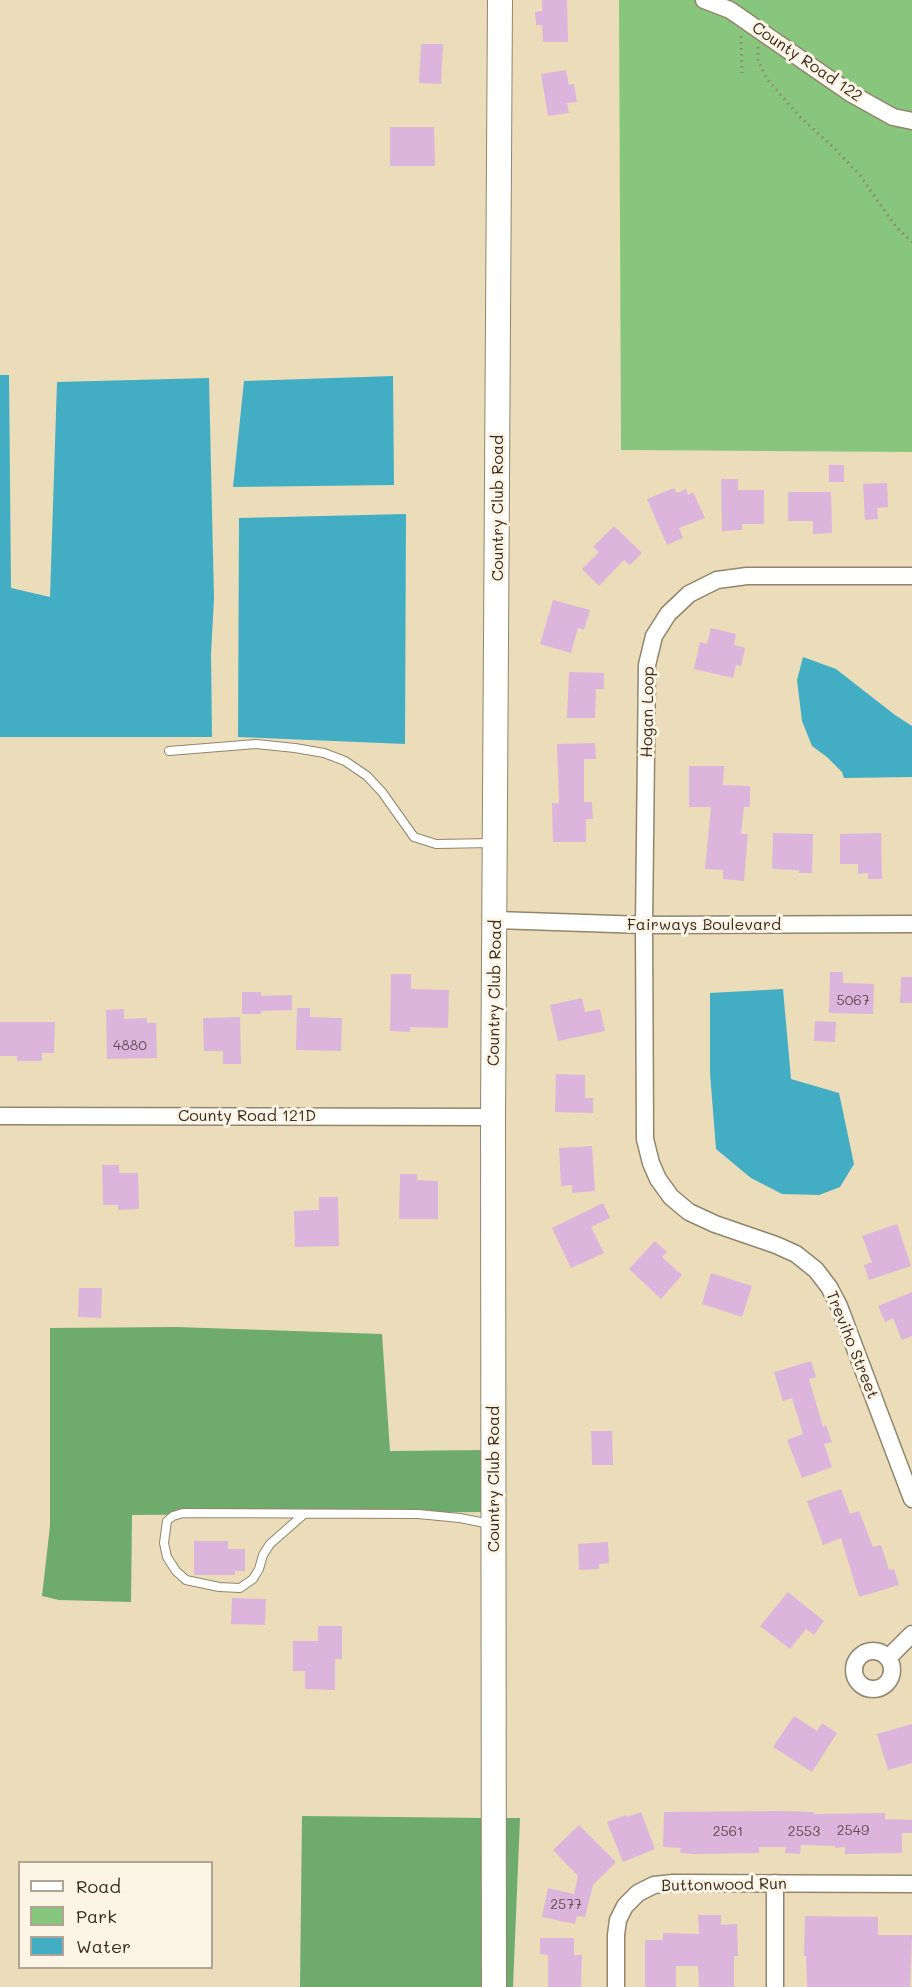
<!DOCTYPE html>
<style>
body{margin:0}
#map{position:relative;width:912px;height:1987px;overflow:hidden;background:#ebddba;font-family:Mali,sans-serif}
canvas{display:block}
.legend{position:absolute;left:18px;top:1861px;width:195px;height:108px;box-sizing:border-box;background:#fcf5e5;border:2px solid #afa495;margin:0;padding:8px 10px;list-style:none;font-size:18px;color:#3b2a1e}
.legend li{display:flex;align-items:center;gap:12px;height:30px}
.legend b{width:30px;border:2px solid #afa495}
</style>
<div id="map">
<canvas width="912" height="1987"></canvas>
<ul class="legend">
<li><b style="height:8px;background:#fff"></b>Road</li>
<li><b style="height:16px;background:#88c67d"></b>Park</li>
<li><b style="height:16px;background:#43adc3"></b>Water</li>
</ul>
</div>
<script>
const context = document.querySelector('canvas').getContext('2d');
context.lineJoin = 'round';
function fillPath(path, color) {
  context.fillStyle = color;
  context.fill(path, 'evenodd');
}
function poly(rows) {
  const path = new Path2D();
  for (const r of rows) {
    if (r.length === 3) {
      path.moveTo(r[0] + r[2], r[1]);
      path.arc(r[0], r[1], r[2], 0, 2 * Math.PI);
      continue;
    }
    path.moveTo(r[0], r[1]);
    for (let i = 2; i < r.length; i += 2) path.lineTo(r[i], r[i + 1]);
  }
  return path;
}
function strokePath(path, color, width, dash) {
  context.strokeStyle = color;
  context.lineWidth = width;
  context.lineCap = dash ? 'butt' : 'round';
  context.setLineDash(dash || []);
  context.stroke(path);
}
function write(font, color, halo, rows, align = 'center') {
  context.font = font + ' Mali,sans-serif';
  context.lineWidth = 6;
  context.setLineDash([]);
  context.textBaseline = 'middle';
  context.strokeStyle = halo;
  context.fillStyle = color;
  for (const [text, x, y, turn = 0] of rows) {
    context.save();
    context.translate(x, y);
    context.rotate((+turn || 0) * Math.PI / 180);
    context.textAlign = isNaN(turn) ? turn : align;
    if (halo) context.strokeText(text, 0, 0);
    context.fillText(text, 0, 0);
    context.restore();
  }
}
fillPath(poly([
 [619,0,912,0,912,452,621,450]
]), '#88c67d');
fillPath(poly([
 [177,1327,382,1334,390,1451,486,1450,486,1512,132,1515,131,1602,59,1600,42,1596,50,1526,50,1328],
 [302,1816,486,1818,486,1987,300,1987],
 [501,1818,520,1818,513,1987,501,1987]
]), '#6eab6c');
fillPath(poly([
 [0,375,9,375,11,588,50,597,57,382,209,378,214,599,211,654,212,737,0,737],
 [393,376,394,485,233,487,244,381],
 [406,514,405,744,238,737,239,518],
 [803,657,836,669,895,715,912,726,912,777,844,778,842,772,827,757,812,746,802,721,797,680],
 [783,989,791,1079,839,1093,854,1164,840,1187,819,1195,782,1194,751,1178,716,1149,710,1073,710,993]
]), '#43adc3');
fillPath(poly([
 [542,0,567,0,568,42,543,42,542,25,536,25,535,12,542,11],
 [421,44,443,44,441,84,419,83],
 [566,70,569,85,574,84,577,102,567,103,569,113,548,116,541,74],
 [390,127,434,127,435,166,390,166],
 [829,465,844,465,844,482,829,482],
 [721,479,738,479,738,490,764,490,764,524,742,524,742,530,722,531],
 [887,483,888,507,877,508,878,519,865,520,863,484],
 [674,488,677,493,686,489,688,495,693,492,705,518,679,528,683,538,667,545,647,499],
 [788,492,831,492,832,533,813,534,813,521,788,521],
 [614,526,642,553,630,565,624,560,599,586,582,569,599,552,593,547],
 [553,600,590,610,584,630,578,628,571,653,540,644],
 [711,628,736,634,734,645,745,648,741,666,736,665,733,678,694,669,700,642,707,644],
 [569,672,604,673,604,689,596,689,595,718,567,718],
 [595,743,596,759,584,759,584,802,592,802,593,819,586,819,586,842,553,842,552,803,559,803,557,744],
 [689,766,724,766,723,785,750,786,750,807,744,807,741,834,748,834,744,881,723,879,723,870,705,869,711,807,689,807],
 [773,833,813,834,812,873,799,873,799,870,772,869],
 [881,833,882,879,868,879,868,873,858,874,858,864,840,864,840,834],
 [830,972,843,972,843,983,874,984,873,1014,829,1013],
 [391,974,411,974,411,989,449,990,448,1028,410,1027,410,1032,390,1031],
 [901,977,912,977,912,1003,900,1003],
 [242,992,261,992,261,996,292,995,292,1010,261,1011,261,1014,242,1014],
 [582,998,585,1012,600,1009,605,1031,558,1041,550,1005],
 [297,1008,310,1008,310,1017,342,1018,341,1051,296,1050],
 [124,1009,124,1019,147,1018,147,1023,156,1023,157,1058,107,1059,106,1010],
 [240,1017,241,1064,223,1064,223,1051,204,1051,203,1018],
 [815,1021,836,1022,835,1042,814,1041],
 [0,1022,55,1022,54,1053,42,1053,42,1061,17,1061,17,1056,0,1056],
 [556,1074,585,1075,585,1098,593,1098,593,1113,555,1112],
 [592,1146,595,1191,572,1193,572,1185,561,1186,559,1148],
 [102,1165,119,1165,119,1173,138,1173,139,1209,118,1210,118,1205,103,1205],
 [400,1174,417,1174,417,1180,438,1181,438,1219,399,1219],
 [319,1197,338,1197,339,1246,295,1247,294,1211,319,1210],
 [603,1203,610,1218,591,1227,604,1253,571,1268,552,1228],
 [897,1224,911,1266,869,1280,864,1265,872,1262,862,1236],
 [655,1241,667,1252,662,1257,682,1275,661,1299,629,1269],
 [711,1273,752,1286,742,1317,702,1304],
 [79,1288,102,1288,101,1318,78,1317],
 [912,1292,912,1336,902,1340,893,1318,885,1322,878,1306],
 [811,1361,816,1377,809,1379,823,1427,826,1425,832,1442,824,1444,832,1467,802,1478,787,1440,803,1434,792,1398,783,1401,774,1372],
 [591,1431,612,1431,613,1465,592,1465],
 [841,1489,850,1514,859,1511,873,1547,881,1545,889,1570,894,1569,899,1585,859,1597,841,1538,823,1545,807,1501],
 [194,1541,228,1541,228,1549,245,1549,245,1571,235,1571,235,1575,194,1575],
 [608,1542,609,1563,599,1564,599,1569,579,1570,578,1544],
 [788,1592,824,1621,814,1635,806,1629,790,1649,760,1626],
 [232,1598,266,1599,265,1625,231,1624],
 [318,1626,342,1626,342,1659,335,1659,335,1690,305,1689,305,1671,293,1671,293,1641,318,1641],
 [794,1716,817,1731,822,1723,837,1733,812,1772,773,1747],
 [912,1724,912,1763,888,1770,877,1734],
 [786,1811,814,1812,814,1814,885,1813,885,1819,912,1820,912,1833,902,1833,902,1853,845,1854,845,1847,835,1848,835,1846,801,1845,800,1854,785,1853,786,1847,759,1847,759,1853,696,1854,680,1853,681,1848,663,1847,664,1812],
 [641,1812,655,1849,623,1862,607,1822,626,1815,627,1817],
 [579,1825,616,1862,593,1885,585,1917,577,1916,575,1924,542,1917,548,1888,574,1894,578,1876,553,1850],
 [698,1915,721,1915,721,1925,737,1924,738,1956,734,1956,734,1987,699,1987,698,1966,676,1966,676,1987,645,1987,645,1940,663,1940,663,1933,699,1934],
 [805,1916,878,1917,878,1935,912,1935,910,1987,807,1987,806,1956,804,1956],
 [540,1938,574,1938,574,1955,582,1955,581,1987,548,1987,548,1955,540,1954]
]), '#dbb5dc');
const lane = poly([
 [169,751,256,744,295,748,324,753,345,761,367,776,382,792,414,837,436,844,493,843],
 [303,1515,270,1544,263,1555,259,1569,253,1579,240,1588,219,1587,186,1580,176,1571,167,1557,164,1543,167,1521,173,1516,183,1513,418,1514,460,1518,490,1524]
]);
const street = poly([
 [704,0,730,10,850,93,893,117,912,121],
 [912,576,747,576,717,580,689,594,668,614,654,636,647,665,644,925,645,1139,651,1163,658,1179,671,1197,689,1212,715,1224,776,1245,796,1254,816,1270,829,1287,839,1306,912,1499],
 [496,920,644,925,912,924],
 [0,1116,493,1117],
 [873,1670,19],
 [888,1658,912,1634],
 [775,1883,775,1987],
 [616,1987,616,1935,618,1920,625,1906,638,1893,654,1885,673,1883,912,1884]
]);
const secondary = poly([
 [494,1987,493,1117,500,0]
]);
strokePath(lane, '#93846c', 10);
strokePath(street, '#93846c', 19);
strokePath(secondary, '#93846c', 26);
strokePath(poly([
 [741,36,742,73],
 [758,47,758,61,767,79,799,116,832,146,859,174,896,227,912,242]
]), '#93846c', 3, [1.5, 4.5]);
strokePath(lane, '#fff', 8);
strokePath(street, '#fff', 16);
strokePath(secondary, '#fff', 24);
write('14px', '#634d4e', null, [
 ["5067",853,1001],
 ["4880",130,1046],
 ["2549",853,1831],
 ["2561",728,1832],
 ["2553",804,1832],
 ["2577",566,1905]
]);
write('16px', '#3b2a1e', '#fcf5e5', [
 ["County Road 122",807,62,34],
 ["Country Club Road",498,508,-90],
 ["Hogan Loop",648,712,-89],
 ["Fairways Boulevard",704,925],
 ["Country Club Road",495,993,-89],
 ["County Road 121D",247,1116],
 ["Treviho Street",852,1345,68],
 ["Country Club Road",494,1479,-90],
 ["Buttonwood Run",724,1885,-1]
]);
</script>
